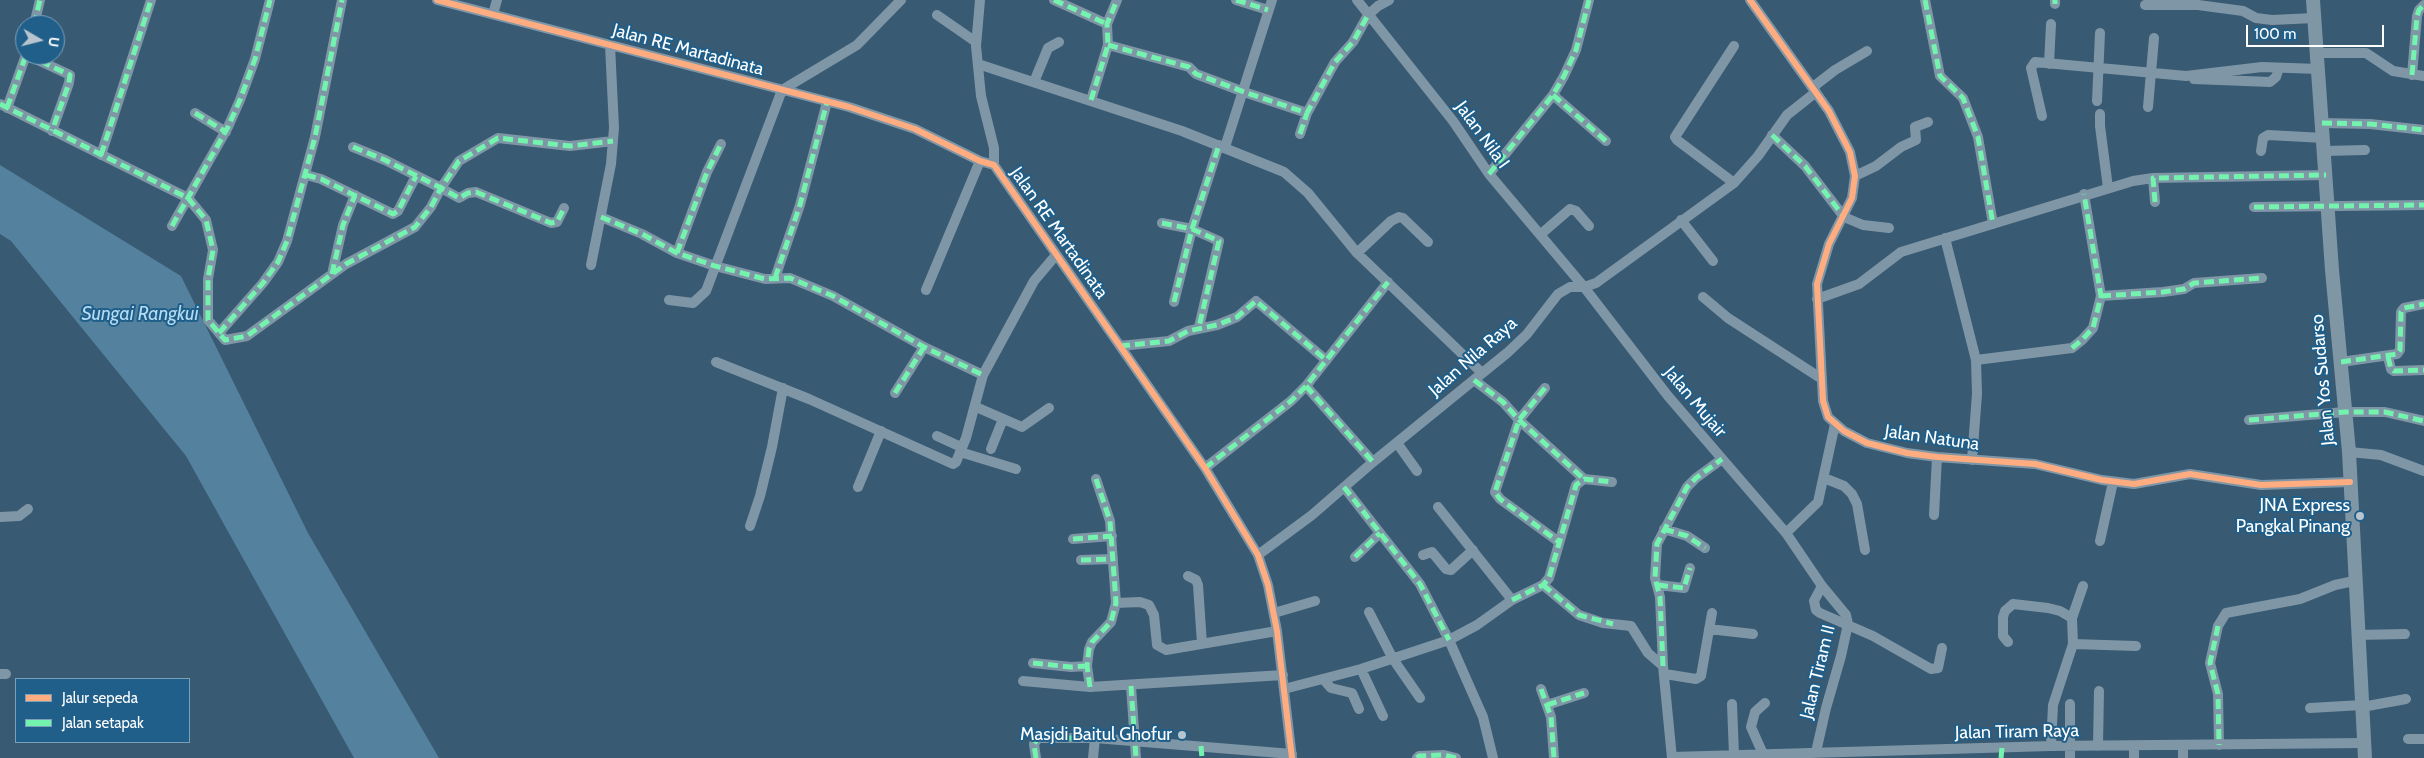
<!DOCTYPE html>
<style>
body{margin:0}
#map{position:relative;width:2424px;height:758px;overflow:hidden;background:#385a72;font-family:Cabin,sans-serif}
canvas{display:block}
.legend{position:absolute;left:15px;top:678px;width:175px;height:65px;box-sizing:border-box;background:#1f5f8a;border:1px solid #799fb9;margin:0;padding:6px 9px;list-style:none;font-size:15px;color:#fff}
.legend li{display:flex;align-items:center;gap:10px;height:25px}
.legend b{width:25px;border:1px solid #799fb9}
.north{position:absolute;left:15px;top:15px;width:50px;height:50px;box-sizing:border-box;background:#1f5f8a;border:1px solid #799fb9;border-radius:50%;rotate:98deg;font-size:14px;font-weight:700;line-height:20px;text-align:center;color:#fff}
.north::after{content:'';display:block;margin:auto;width:18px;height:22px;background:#b9c5ce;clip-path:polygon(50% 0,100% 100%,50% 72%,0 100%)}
.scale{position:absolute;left:2246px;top:25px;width:138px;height:22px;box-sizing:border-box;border:2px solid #fff;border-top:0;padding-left:6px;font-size:15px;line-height:18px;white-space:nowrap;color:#fff;-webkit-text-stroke:4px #1f5f8a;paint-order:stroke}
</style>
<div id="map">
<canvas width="2424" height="758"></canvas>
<ul class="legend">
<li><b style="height:6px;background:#ffac80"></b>Jalur sepeda</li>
<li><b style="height:6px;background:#73f3ae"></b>Jalan setapak</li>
</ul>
<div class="north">U</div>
<div class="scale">100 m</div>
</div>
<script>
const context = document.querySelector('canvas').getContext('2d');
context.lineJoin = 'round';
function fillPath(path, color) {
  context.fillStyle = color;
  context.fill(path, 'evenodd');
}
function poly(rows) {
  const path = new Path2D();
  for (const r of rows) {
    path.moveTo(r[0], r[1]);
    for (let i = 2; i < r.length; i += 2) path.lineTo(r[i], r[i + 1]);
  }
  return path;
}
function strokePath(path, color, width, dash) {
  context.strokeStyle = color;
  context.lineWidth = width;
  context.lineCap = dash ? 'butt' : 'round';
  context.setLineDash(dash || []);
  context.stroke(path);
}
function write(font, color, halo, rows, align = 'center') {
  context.font = font + ' Cabin,sans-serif';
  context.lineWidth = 4;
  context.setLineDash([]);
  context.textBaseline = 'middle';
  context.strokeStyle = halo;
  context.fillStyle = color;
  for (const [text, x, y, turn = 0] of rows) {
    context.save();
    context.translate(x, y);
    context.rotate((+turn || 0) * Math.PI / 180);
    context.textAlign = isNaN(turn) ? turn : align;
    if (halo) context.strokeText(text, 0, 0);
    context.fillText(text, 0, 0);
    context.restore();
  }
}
fillPath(poly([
 [0,165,181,276,308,533,439,758,354,758,186,456,11,241,0,234]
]), '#54819e');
strokePath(poly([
 [437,0,849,107,915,129,980,161,994,165,1205,468,1258,555,1268,585,1277,631,1292,758],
 [980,0,976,46,981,96,994,148,994,165],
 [1054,0,1107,24],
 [1236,0,1268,10],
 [1357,0,1453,121,1489,174,1584,287,1668,396,1786,533,1822,586,1846,615,1848,624,1841,656,1826,708,1816,752],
 [1750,0,1829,111,1850,152,1855,176,1852,198,1829,244,1817,284,1823,401,1828,417,1844,431,1867,443,1907,453,1937,457,2035,464,2102,480,2134,484,2190,474,2261,485,2350,482],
 [1925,0,1940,76,1963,98,1978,137,1993,224],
 [2055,0,2055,4],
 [2145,5,2198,5,2243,11,2256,18,2272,20,2314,18],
 [493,14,497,0],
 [937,15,976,42],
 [34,25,40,0],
 [1108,45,1189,67,1196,74,1244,92,1307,113,1335,62,1353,42,1368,15,1378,6,1389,0],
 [2316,53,2366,53,2393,71,2424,76],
 [27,55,70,75,69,83,52,131],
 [978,64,1182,131,1284,172,1308,193,1357,253,1482,373],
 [2049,64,2051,24],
 [2412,75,2417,16,2419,10,2424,5],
 [2194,79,2270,82,2276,77,2279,68],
 [1034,82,1048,48,1059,42],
 [1813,87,1835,70,1867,51],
 [1553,95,1606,141],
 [1091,100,1108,45,1107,24,1117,0],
 [2097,101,2100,33],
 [0,104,188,198,206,220,213,250,208,279,208,320,225,340,247,336,346,264,415,227,431,207,441,188,459,198,468,193,476,192,551,223,557,222,564,208],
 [2148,107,2154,38],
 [7,108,26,55],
 [195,113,226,132],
 [2100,114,2100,126,2108,188],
 [2042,116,2031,68,2035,62,2186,76,2262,67,2318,69],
 [2322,123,2370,124,2424,130],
 [1300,134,1307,113],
 [1772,135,1805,166,1844,217,1863,225,1889,228],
 [353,147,385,160,441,188,459,161,498,138,570,146,613,141],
 [1225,147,1272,0],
 [2261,151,2263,138,2268,135,2324,138],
 [2325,151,2365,150],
 [101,155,151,0],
 [1489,174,1553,95,1564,76,1576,50,1589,0],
 [306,175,321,179,393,214,398,211,416,176],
 [1855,176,1876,166,1901,147,1916,140,1915,127,1928,122],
 [2153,178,2155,202],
 [1734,183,1677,140,1675,137,1734,46],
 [2254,207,2424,205],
 [601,217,642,234,677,253,715,266,765,279,790,278,833,296,924,347,983,375],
 [1681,220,1713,261],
 [1162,223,1192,229,1219,241,1199,327],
 [172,226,228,127,240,100,255,59,270,0],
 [1541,234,1570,209,1576,211,1589,226],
 [1945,238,1976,360,1977,394,1972,460],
 [677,253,707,172,721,144],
 [1357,253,1391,221,1399,217,1403,218,1428,242],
 [591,265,611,164,614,128,610,45],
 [332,274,343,225,355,195],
 [775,278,800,205,827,102],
 [926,290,980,161],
 [2101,296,2163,292,2184,289,2194,283,2262,278],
 [1703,297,1728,318,1822,379],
 [1817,299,1859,284,1901,252,2133,181,2153,178,2326,175],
 [669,300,693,303,706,291,782,90,857,45,901,0],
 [1174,302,1192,229,1219,145],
 [219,333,263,283,278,262,287,241,315,137,342,0],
 [1120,346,1169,341,1188,331,1217,325,1237,317,1256,301,1326,360],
 [2388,357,2391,369,2394,371,2424,370],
 [1976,360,2072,348,2082,340,2093,328,2101,296,2084,194],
 [716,362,809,399,953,464,956,462,966,438,983,375,1034,281,1056,255],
 [2341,362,2397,354,2400,350,2401,312,2404,308,2424,304],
 [1474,380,1503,402,1519,420,1584,479],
 [1306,386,1373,462],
 [1545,388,1519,420,1495,492,1500,499,1559,542],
 [895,393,924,347],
 [976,407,1022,427,1049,408],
 [2249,420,2345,412,2385,412,2424,421],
 [937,436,961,447],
 [1397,443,1417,471],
 [991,449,1003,419],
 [960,452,1016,469],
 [2349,452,2381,455,2424,471],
 [1205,468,1291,401,1306,386,1388,282],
 [1824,478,1844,486,1852,494,1857,504,1865,550],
 [858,487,881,431],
 [1438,507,1512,600],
 [1934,515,1937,457],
 [0,517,19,516,28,509],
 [750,526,760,496,772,447,783,388],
 [1664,529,1687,536,1705,548],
 [1786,533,1818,502,1835,424],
 [1073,539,1112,536],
 [2100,541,2113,482],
 [1258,555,1312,515,1373,462,1507,353,1527,334,1558,294,1570,287,1584,287,1596,283,1734,183,1758,156,1787,115,1816,92],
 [1423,555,1432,552,1446,569,1451,570,1473,550],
 [1355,557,1380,533],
 [1081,560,1113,559],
 [1188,576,1196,580,1198,585,1202,644],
 [1543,585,1579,615,1603,623,1631,626,1648,653,1663,666],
 [1658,585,1684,588,1690,568],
 [1822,586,1814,601,1816,610,1820,613,1873,636,1931,669,1938,668,1942,648],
 [1116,603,1140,602,1149,605,1154,615,1157,645,1166,650,1277,631],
 [1369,612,1393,659,1420,698],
 [1274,613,1315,601],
 [1709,629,1753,634],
 [2357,635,2405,634],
 [2008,642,2003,636,2003,617,2005,611,2013,604,2048,608,2060,611,2072,618],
 [2073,644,2136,646],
 [1033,663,1071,667,1087,666],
 [1361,669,1383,716],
 [0,674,6,674],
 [1665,674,1696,679,1701,676,1712,613],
 [1324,680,1331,688,1352,693,1359,709],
 [1023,681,1090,687,1283,675],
 [1131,686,1136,758],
 [1090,687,1087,666,1089,649,1092,642,1111,622,1116,603,1110,521,1096,479],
 [1284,689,1361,669,1449,640,1420,584,1344,487],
 [1541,689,1551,717,1554,758],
 [1732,704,1734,755],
 [2070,704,2070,758],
 [1547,705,1584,693],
 [2362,707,2406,699],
 [2310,708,2362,705],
 [2408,739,2424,739],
 [2219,745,2218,694,2210,663,2218,626,2226,613,2300,599,2335,585,2354,581],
 [2051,746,2053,705,2073,644,2072,618,2083,586],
 [2098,746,2099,691],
 [2134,746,2134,758],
 [1763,754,1751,727,1755,712,1765,703],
 [1672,757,2051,746,2364,743],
 [1036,758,1034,744,1038,738,1095,738],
 [1093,758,1095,738,1292,754],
 [1417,758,1419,756,1444,755,1456,758],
 [1493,758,1483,717,1449,640,1477,625,1512,600,1543,585,1549,578,1552,568,1576,485,1584,479,1612,482],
 [1672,758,1663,666,1660,597,1655,578,1657,544,1687,487,1696,478,1722,459],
 [2183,758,2183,746]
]), '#7f96a6', 10);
strokePath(poly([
 [2313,0,2332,270,2349,452,2365,758]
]), '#7f96a5', 14);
strokePath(poly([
 [1054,0,1107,24],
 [1236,0,1268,10],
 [1925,0,1940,76,1963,98,1978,137,1993,224],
 [2055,0,2055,4],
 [34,25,40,0],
 [1108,45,1189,67,1196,74,1244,92,1307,113,1335,62,1353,42,1368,15],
 [27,55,70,75,69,83,52,131],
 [2412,75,2417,16,2419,10,2424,5],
 [1553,95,1606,141],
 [1091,100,1108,45,1107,24,1117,0],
 [0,104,188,198,206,220,213,250,208,279,208,320,225,340,247,336,346,264,415,227,431,207,441,188,459,198,468,193,476,192,551,223,557,222,564,208],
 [7,108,26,55],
 [195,113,226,132],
 [2322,123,2370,124,2424,130],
 [1300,134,1307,113],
 [1772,135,1805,166,1844,217],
 [353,147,385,160,441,188,459,161,498,138,570,146,613,141],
 [101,155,151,0],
 [1489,174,1553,95,1564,76,1576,50,1589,0],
 [306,175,321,179,393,214,398,211,416,176],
 [2155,202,2153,178,2326,175],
 [2254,207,2424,205],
 [601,217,642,234,677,253,715,266,765,279,790,278,833,296,924,347,983,375],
 [1162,223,1192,229,1219,241,1199,327],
 [172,226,228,127,240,100,255,59,270,0],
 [677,253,707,172,721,144],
 [332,274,343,225,355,195],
 [775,278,800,205,827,102],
 [2101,296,2163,292,2184,289,2194,283,2262,278],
 [1174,302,1192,229,1219,145],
 [219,333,263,283,278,262,287,241,315,137,342,0],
 [1120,346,1169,341,1188,331,1217,325,1237,317,1256,301,1326,360],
 [2072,348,2082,340,2093,328,2101,296,2084,194],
 [2388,357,2391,369,2394,371,2424,370],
 [2341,362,2397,354,2400,350,2401,312,2404,308,2424,304],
 [1474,380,1503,402,1519,420,1584,479],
 [1306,386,1373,462],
 [1545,388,1519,420,1495,492,1500,499,1559,542],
 [895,393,924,347],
 [2249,420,2345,412,2385,412,2424,421],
 [1205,468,1291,401,1306,386,1388,282],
 [1344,487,1420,584,1449,640],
 [1664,529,1687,536,1705,548],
 [1073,539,1112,536],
 [1355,557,1380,533],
 [1081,560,1113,559],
 [1543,585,1579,615,1613,624],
 [1658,585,1684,588,1690,568],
 [1512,600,1543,585,1549,578,1576,485,1584,479,1612,482],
 [2218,626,2210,663,2218,694,2219,745],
 [1033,663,1071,667,1087,666],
 [1663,666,1660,597,1655,578,1657,544,1687,487,1696,478,1722,459],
 [1131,686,1136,758],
 [1090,687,1087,666,1089,649,1092,642,1111,622,1116,603,1110,521,1096,479],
 [1541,689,1551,717,1554,758],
 [1547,705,1584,693],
 [1201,746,1202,758],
 [1036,758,1034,744,1038,738,1095,738],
 [1417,758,1419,756,1444,755,1456,758],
 [2001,758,2002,748]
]), '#73f3ae', 5, [10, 5]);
strokePath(poly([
 [437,0,849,107,915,129,980,161,994,165,1205,468,1258,555,1268,585,1277,631,1292,758],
 [1750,0,1829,111,1850,152,1855,176,1852,198,1829,244,1817,284,1823,401,1828,417,1844,431,1867,443,1907,453,1937,457,2035,464,2102,480,2134,484,2190,474,2261,485,2350,482]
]), '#ffac80', 6);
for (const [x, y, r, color] of [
 [2360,516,5,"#b9c5ce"],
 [1182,735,5,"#b9c5ce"]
]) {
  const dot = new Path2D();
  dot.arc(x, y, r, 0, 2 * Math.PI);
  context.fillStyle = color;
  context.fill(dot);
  strokePath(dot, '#1f5f8a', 2);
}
write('18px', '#fff', '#1f5f8a', [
 ["Jalan RE Martadinata",688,50,15],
 ["Jalan Nila I",1482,135,54],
 ["Jalan RE Martadinata",1059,233,55],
 ["Jalan Nila Raya",1473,357,-41],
 ["Jalan Yos Sudarso",2323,380,-95],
 ["Jalan Mujair",1695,402,50],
 ["Jalan Natuna",1932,438,8],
 ["Jalan Tiram II",1818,672,-76],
 ["Jalan Tiram Raya",2017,732,-1]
]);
write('18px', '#fff', '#1f5f8a', [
 ["JNA Express",2350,506],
 ["Pangkal Pinang",2350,527],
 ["Masjdi Baitul Ghofur",1172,735]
], 'right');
write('italic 19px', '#b6dcf3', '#1f5f8a', [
 ["Sungai Rangkui",140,314]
]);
</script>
